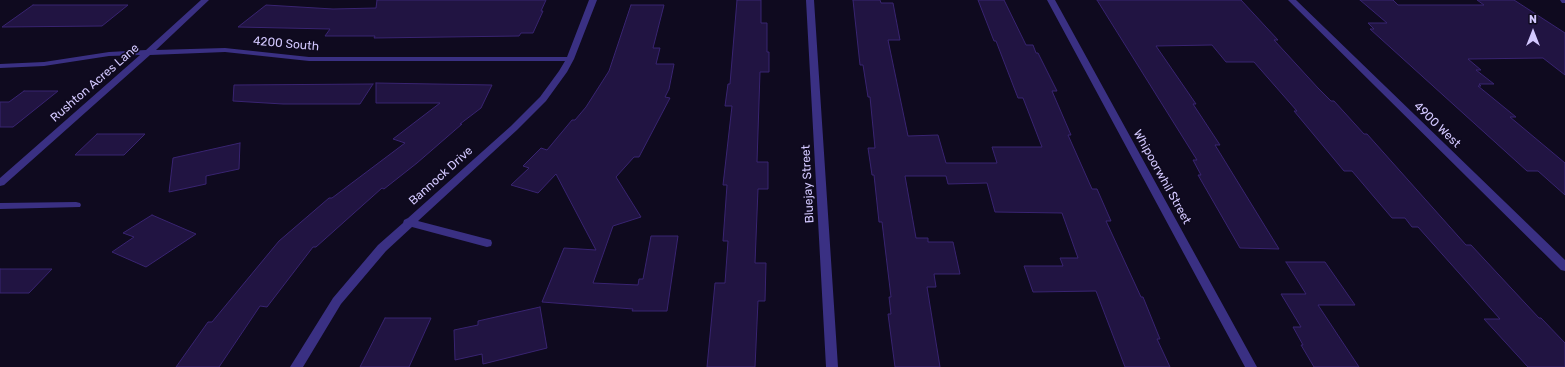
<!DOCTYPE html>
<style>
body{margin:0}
#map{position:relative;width:1565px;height:367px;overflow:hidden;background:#0f0a1f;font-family:Rubik,sans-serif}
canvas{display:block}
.north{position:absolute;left:1513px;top:12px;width:40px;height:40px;-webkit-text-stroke:3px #0f0a1f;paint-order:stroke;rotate:0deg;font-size:11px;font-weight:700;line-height:16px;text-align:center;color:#d3c8ff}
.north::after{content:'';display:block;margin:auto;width:14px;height:18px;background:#d3c8ff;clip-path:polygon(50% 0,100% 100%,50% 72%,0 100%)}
</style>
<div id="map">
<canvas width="1565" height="367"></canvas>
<div class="north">N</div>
</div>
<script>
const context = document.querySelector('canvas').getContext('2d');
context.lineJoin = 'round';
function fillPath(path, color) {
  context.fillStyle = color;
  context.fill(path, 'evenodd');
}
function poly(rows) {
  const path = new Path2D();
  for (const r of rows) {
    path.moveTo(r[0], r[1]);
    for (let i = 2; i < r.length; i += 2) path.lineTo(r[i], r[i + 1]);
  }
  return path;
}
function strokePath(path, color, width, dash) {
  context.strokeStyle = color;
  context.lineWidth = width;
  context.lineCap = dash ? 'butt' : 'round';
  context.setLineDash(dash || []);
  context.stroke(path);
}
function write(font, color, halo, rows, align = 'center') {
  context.font = font + ' Rubik,sans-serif';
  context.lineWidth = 3.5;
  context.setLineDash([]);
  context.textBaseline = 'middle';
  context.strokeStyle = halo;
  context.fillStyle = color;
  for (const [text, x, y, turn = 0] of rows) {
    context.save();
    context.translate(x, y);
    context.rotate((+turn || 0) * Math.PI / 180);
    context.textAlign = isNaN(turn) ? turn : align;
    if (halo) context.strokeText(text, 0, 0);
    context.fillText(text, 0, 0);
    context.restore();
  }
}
const building = poly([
 [377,0,546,0,541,11,543,11,533,33,521,33,519,36,374,38,375,36,325,36,330,29,238,27,266,5,333,9,376,8,377,0],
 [737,0,761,0,761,23,767,23,767,52,769,52,769,72,760,72,757,162,768,162,768,189,758,189,755,263,766,263,765,301,758,301,755,367,707,367,715,283,725,283,728,241,723,241,727,185,723,185,732,106,725,106,728,84,730,84,737,0],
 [853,0,880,0,881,3,893,3,900,40,888,40,908,136,938,135,946,163,997,163,992,147,1042,147,1023,98,1018,98,996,41,994,41,978,0,1004,0,1026,45,1033,45,1036,53,1038,53,1057,91,1052,91,1071,135,1068,135,1092,189,1097,189,1111,221,1106,221,1141,297,1143,297,1160,339,1157,339,1170,367,1125,367,1096,291,1033,292,1024,266,1063,266,1060,258,1078,258,1062,213,995,212,987,183,948,184,946,176,905,176,916,238,928,238,928,242,953,242,960,274,934,274,936,287,927,287,940,367,895,367,888,314,891,314,889,297,891,297,882,222,879,222,874,175,872,175,868,148,875,148,870,97,868,97,863,65,860,65,853,0],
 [1097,0,1241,0,1278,40,1274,40,1318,88,1331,101,1334,101,1364,134,1367,134,1466,245,1471,245,1539,318,1541,318,1565,343,1565,367,1528,367,1484,319,1500,319,1418,227,1412,227,1405,218,1392,218,1352,171,1344,171,1294,111,1297,111,1254,62,1226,62,1212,45,1156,46,1196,104,1193,104,1220,145,1215,145,1279,249,1240,248,1198,175,1201,175,1193,160,1197,160,1097,0],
 [1360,0,1393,0,1398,5,1484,5,1477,0,1514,0,1565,33,1565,75,1543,58,1468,59,1481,70,1476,70,1494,84,1479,84,1481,86,1478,86,1516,117,1510,117,1565,163,1565,195,1538,171,1527,171,1370,29,1374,29,1368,23,1387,23,1360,0],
 [33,5,128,5,102,26,2,27,33,5],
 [631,5,664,5,653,48,660,48,656,64,674,64,669,89,665,97,670,98,639,157,634,157,616,177,641,217,613,226,593,283,638,285,639,279,643,279,651,236,678,236,667,311,632,311,633,309,542,302,564,248,596,250,556,174,538,193,511,185,529,168,523,166,541,148,547,150,572,120,575,120,586,107,609,71,631,5],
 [376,83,492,85,481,108,460,124,462,124,417,163,384,189,382,188,316,247,313,247,267,307,260,306,219,367,176,367,208,322,212,322,279,241,329,198,332,198,405,143,393,139,440,103,376,103,376,83],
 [373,84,360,104,283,104,233,101,234,85,373,84],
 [24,91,58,91,13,127,0,127,0,102,9,102,24,91],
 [97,134,145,134,124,155,75,155,97,134],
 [240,143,239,169,206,176,206,184,169,192,173,158,240,143],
 [152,215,196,234,146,267,112,252,134,237,123,233,152,215],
 [1286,262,1325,262,1355,305,1318,305,1359,367,1314,367,1301,345,1303,345,1293,327,1301,327,1281,294,1306,294,1286,262],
 [0,269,52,269,29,293,0,293,0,269],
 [540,307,547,348,483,364,482,354,455,360,454,330,478,325,478,321,540,307],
 [385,318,431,318,409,367,360,367,385,318]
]);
fillPath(building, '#211442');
strokePath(building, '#392471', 1);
fillPath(poly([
 [201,0,209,0,156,50,225,48,309,57,567,57,589,0,597,0,574,59,567,72,546,101,517,130,418,221,491,240,492,243,491,246,487,247,412,227,386,251,341,304,303,367,290,367,333,298,378,245,403,223,404,220,408,218,511,126,540,97,559,71,565,61,309,61,225,52,150,55,4,185,0,186,0,178,140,55,109,56,44,66,0,68,0,64,44,62,109,52,146,50,201,0],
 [806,0,814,0,838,367,826,367,806,0],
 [1047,0,1055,0,1257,367,1245,367,1047,0],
 [1288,0,1296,0,1565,260,1565,271,1561,270,1288,0],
 [1560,0,1565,0,1565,3,1562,3,1560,0],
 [76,202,80,203,81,205,80,207,0,209,0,203,76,202]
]), '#3a3083');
write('12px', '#d3c8ff', '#0f0a1f', [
 ["4200 South",286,44,5],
 ["Rushton Acres Lane",95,83,-41],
 ["4900 West",1437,125,44],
 ["Bannock Drive",441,176,-42],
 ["Whipoorwhil Street",1162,177,61],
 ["Bluejay Street",808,184,-93]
]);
</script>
